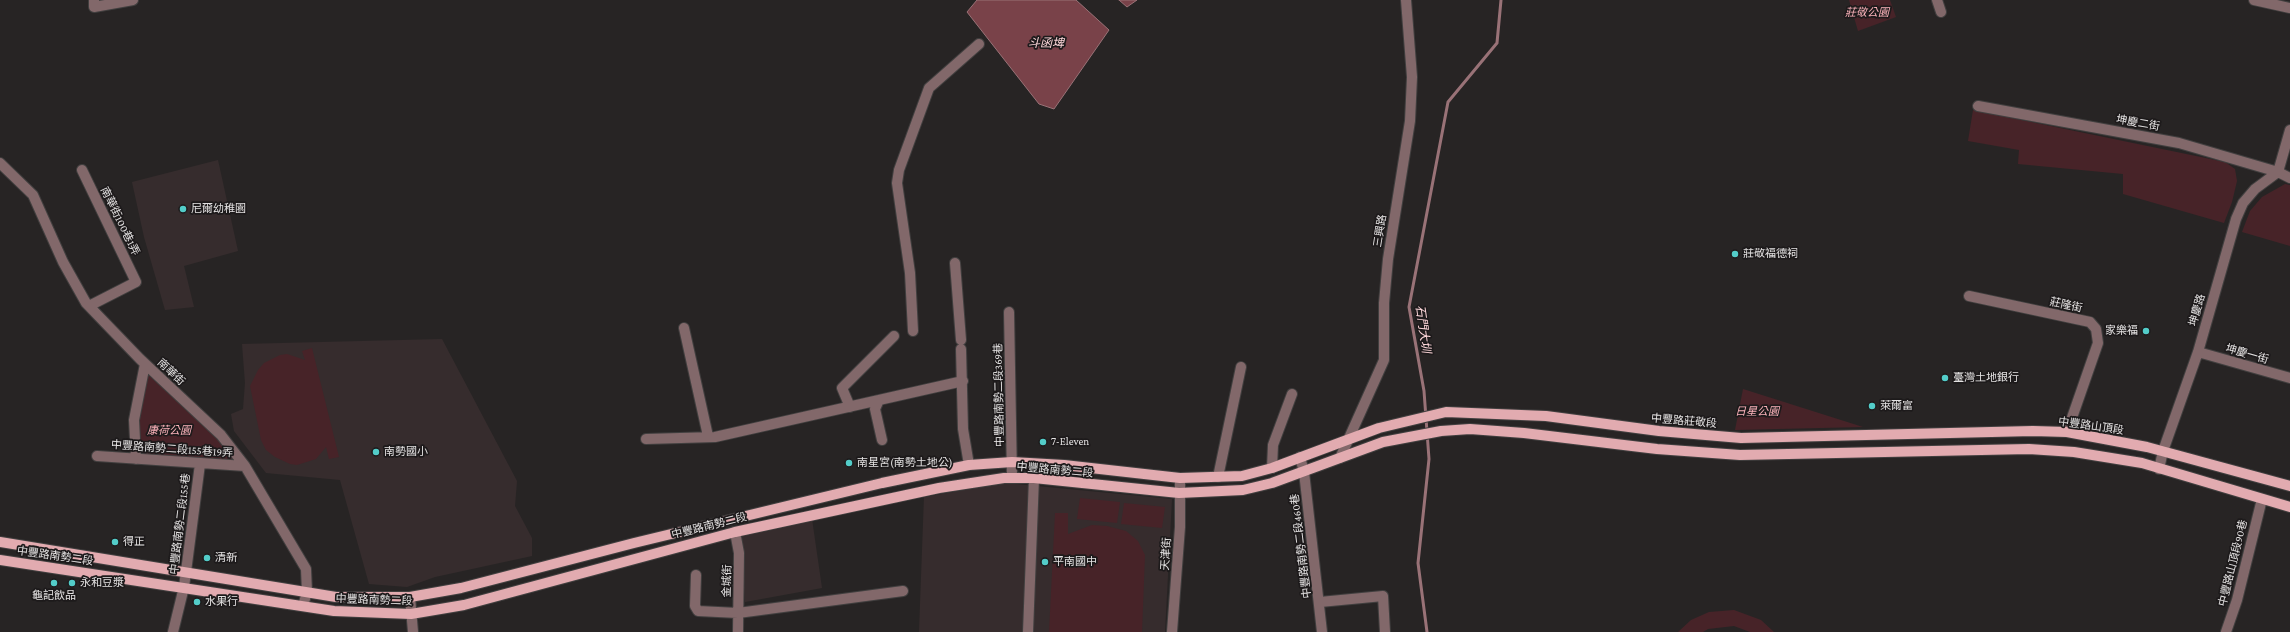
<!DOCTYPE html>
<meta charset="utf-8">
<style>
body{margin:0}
canvas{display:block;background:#272424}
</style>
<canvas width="2290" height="632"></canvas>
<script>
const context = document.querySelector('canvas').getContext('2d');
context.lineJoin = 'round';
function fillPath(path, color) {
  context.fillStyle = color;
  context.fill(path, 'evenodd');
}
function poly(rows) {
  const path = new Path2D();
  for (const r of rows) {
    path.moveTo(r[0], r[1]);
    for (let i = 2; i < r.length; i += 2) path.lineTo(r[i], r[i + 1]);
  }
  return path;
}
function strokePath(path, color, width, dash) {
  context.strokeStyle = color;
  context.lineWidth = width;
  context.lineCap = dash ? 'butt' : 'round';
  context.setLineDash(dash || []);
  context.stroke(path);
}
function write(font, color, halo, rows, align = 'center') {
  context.font = font + ' "Crimson Pro","Noto Sans TC",serif';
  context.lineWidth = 3.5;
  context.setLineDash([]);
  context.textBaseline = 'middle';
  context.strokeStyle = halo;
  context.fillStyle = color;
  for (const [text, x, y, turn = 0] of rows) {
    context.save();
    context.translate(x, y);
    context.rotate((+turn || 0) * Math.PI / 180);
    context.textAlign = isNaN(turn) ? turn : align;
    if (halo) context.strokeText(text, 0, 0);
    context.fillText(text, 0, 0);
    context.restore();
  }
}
fillPath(poly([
 [218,160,238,251,184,266,194,307,165,310,144,237,132,182],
 [442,339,517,481,515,506,532,538,532,556,435,577,407,587,369,584,340,480,266,473,234,431,231,414,243,409,245,383,242,344],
 [1005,483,1172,499,1165,632,919,632,924,497],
 [812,519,822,588,745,602,740,535]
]), '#362c2d');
fillPath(poly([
 [1849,0,1890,0,1896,17,1858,31],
 [1973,110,2225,162,2235,169,2237,181,2232,202,2224,223,2123,194,2123,174,2018,164,2019,150,1968,141],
 [2285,184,2290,185,2290,246,2242,232,2250,211,2262,197],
 [312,348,339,457,329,459,326,447,316,459,297,465,290,464,275,457,266,450,261,440,250,386,258,370,264,363,280,355,287,354,305,360,302,351],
 [145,364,245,466,136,459],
 [1743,389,1863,427,1735,430],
 [1080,498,1120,502,1117,523,1077,519],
 [1124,503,1165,507,1162,528,1121,524],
 [1055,513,1068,513,1068,534,1092,525,1107,526,1126,531,1138,541,1145,555,1142,632,1049,632],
 [1734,610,1761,620,1774,632,1750,632,1734,626,1708,629,1703,632,1678,632,1691,620,1709,612]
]), '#472328');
const water = poly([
 [977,0,1076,0,1109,30,1054,109,1039,104,967,12,977,0],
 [1119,0,1137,0,1127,7,1119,0]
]);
fillPath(water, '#794249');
strokePath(water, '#997277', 1);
strokePath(poly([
 [1427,632,1418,563,1429,459,1424,391,1409,307,1448,102,1497,43,1501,0]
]), '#997277', 3);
const minor = poly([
 [94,0,94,7,133,0],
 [1937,0,1941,12],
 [2254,0,2290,8],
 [1978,106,2179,143,2278,172,2290,178],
 [0,163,33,195,63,262,86,303,140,359,221,435,245,466,306,569,307,592,303,606],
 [82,170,136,282,89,306],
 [955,263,961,340],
 [1969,296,2090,322,2096,329,2098,343,2067,432],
 [1009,312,1012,478],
 [684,328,708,436],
 [913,331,910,273,897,183,899,170,929,88,979,44],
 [961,349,963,429,969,465],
 [2198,352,2290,378],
 [850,407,842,388,894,336],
 [646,439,715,437,879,400],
 [882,440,875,409,879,400,963,381],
 [97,456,245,466],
 [1300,457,1304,472,1322,632],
 [1340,458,1384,360,1384,303,1388,259,1410,121,1412,77,1406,0],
 [136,459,134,420,145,364],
 [1272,468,1273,445,1292,394],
 [2159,469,2163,451,2198,352,2236,219,2243,203,2255,189,2278,172,2290,130],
 [1218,477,1241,367],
 [735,532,739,553,738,632],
 [696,575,695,606,698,611,738,613,903,591],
 [410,597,413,632],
 [1320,602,1383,596,1385,632],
 [173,632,184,587,200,464],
 [1028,632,1034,478],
 [1172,632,1180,527,1180,478],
 [2226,632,2237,600,2262,499]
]);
const major = poly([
 [0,542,336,597,410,597,461,588,634,543,882,483,969,465,1012,462,1064,465,1180,478,1242,476,1272,468,1379,428,1446,412,1546,416,1659,431,1741,438,2033,431,2067,432,2147,447,2290,486],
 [0,560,334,611,411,614,464,605,735,532,939,488,1004,478,1034,478,1179,493,1243,490,1272,483,1383,442,1441,431,1470,429,1524,433,1657,449,1740,455,2029,449,2074,452,2142,463,2290,507]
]);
strokePath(minor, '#413f3f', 12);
strokePath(major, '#413f3f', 12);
strokePath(minor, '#82686a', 10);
strokePath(major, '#e2abb0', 10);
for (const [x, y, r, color] of [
 [183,209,4,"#53cdc9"],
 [1735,254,4,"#53cdc9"],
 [2146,331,4,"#53cdc9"],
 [1945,378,4,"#53cdc9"],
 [1872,406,4,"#53cdc9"],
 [1043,442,4,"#53cdc9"],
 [376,452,4,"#53cdc9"],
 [849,463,4,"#53cdc9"],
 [115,542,4,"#53cdc9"],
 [207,558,4,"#53cdc9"],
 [1045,562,4,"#53cdc9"],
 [54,583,4,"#53cdc9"],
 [72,583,4,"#53cdc9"],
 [197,602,4,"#53cdc9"]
]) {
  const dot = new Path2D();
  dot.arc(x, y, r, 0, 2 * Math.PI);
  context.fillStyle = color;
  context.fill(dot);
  strokePath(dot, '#1d1a1b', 1.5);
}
write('italic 11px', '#fbb2ba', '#1d1a1b', [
 ["莊敬公園",1867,13],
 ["日星公園",1757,412],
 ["康荷公園",169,431]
]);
write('11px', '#e4e2e2', '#1d1a1b', [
 ["坤慶二街",2138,123,10],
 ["南華街100巷1弄",120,221,64],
 ["三興路",1380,231,-81],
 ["莊隆街",2066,305,12],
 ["坤慶路",2197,310,-74],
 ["坤慶一街",2247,354,16],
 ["南華街",171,372,43],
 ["中豐路南勢二段369巷",999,395,-91],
 ["中豐路莊敬段",1684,421,5],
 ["中豐路山頂段",2091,426,8],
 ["中豐路南勢二段155巷19弄",172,449,4],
 ["中豐路南勢二段",1055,470,5],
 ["中豐路南勢二段155巷",180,524,-83],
 ["中豐路南勢二段",709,526,-14],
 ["中豐路南勢二段460巷",1301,546,-97],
 ["天津街",1166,554,-86],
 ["中豐路南勢二段",55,556,8],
 ["中豐路山頂段90巷",2233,563,-76],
 ["金城街",727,581,-89],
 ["中豐路南勢二段",374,600,2]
]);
write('11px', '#e4e2e2', '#1d1a1b', [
 ["尼爾幼稚園",191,209],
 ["莊敬福德祠",1743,254],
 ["家樂福",2138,331,"right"],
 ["臺灣土地銀行",1953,378],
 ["萊爾富",1880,406],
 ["7-Eleven",1051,442],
 ["南勢國小",384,452],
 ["南星宮(南勢土地公)",857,463],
 ["得正",123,542],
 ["清新",215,558],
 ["平南國中",1053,562],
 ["永和豆漿",80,583],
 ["龜記飲品",54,596,"center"],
 ["水果行",205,602]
], 'left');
write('italic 12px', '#fcd6d9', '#1d1a1b', [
 ["斗函埤",1046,43],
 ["石門大圳",1423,329,82]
]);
</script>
